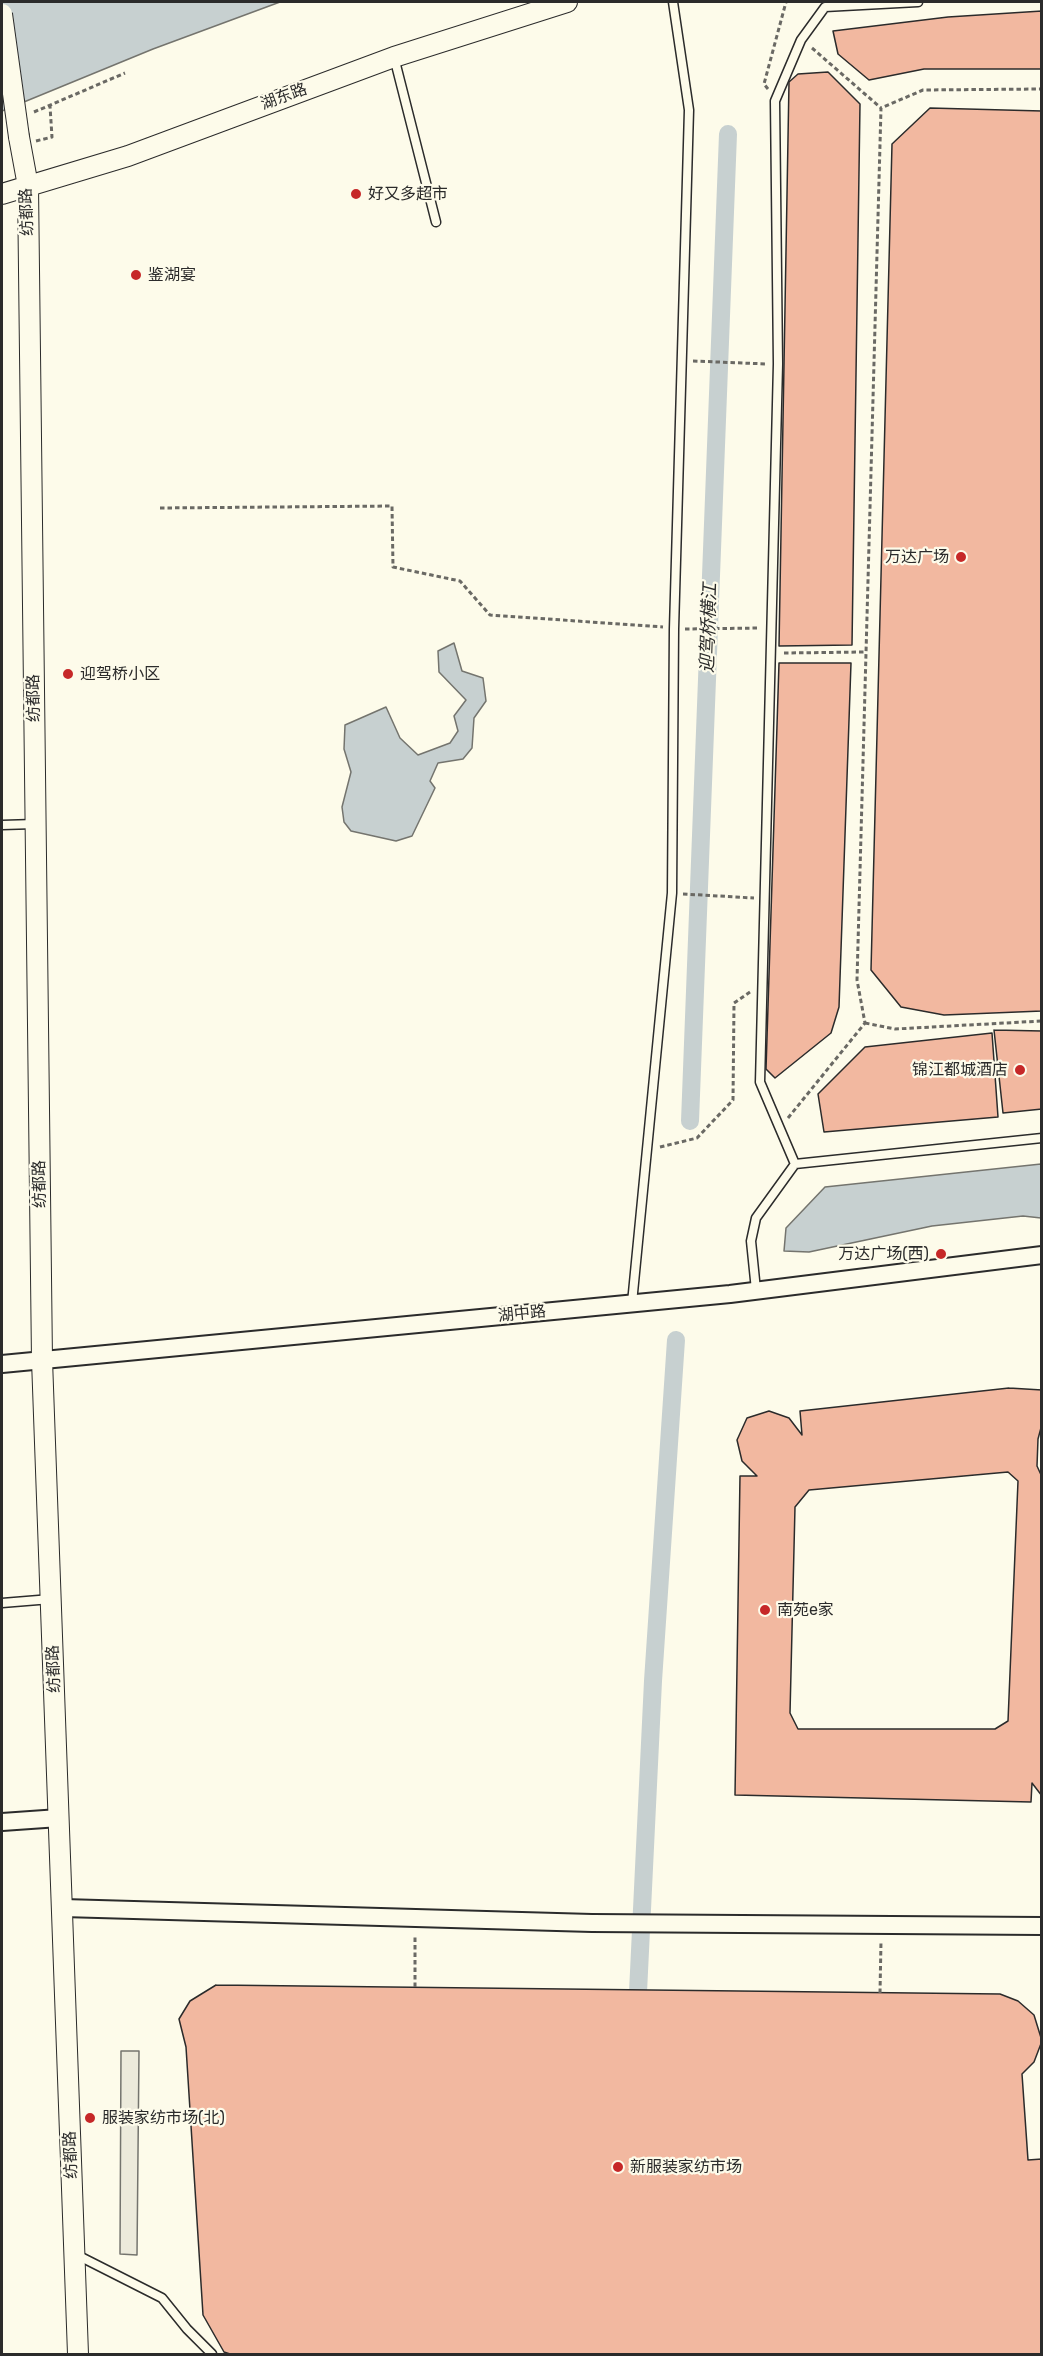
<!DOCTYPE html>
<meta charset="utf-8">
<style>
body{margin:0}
#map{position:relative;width:1043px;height:2356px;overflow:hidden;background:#fdfbea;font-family:Rubik,sans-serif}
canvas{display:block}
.frame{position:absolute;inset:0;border:3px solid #2b2b2b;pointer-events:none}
</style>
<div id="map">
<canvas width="1043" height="2356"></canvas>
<div class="frame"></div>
</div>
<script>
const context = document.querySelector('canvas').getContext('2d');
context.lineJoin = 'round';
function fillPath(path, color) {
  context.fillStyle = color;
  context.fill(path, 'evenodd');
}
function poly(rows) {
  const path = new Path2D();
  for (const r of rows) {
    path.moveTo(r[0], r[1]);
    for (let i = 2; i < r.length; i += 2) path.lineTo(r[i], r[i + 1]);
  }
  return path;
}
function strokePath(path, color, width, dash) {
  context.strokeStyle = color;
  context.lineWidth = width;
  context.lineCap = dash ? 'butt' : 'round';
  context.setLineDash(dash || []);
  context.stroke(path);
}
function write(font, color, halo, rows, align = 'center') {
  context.font = font + ' Rubik,"Noto Sans SC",sans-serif';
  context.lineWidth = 4.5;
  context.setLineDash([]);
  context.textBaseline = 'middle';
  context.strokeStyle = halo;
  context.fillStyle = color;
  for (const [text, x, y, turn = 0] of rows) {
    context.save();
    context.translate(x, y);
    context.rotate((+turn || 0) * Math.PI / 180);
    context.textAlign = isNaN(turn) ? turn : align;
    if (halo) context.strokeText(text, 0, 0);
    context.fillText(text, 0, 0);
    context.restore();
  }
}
const parking = poly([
 [121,2051,139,2051,137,2255,120,2254,121,2051]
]);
fillPath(parking, '#eceadb');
strokePath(parking, '#74746e', 1.5);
const water = poly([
 [2,2,280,2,153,49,2,111,2,2],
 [454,643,462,671,483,678,486,701,474,718,472,748,463,759,438,763,430,781,435,788,412,836,396,841,351,831,344,822,342,807,351,772,344,749,345,725,386,707,400,738,418,755,450,743,458,731,454,716,466,700,439,672,438,651,454,643],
 [1041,1164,1041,1218,1023,1216,932,1226,809,1252,784,1251,786,1228,825,1187,1041,1164]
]);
fillPath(water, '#c7d0d0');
strokePath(water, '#74746e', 1.5);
strokePath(poly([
 [690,1121,728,134],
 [637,2013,653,1681,676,1340]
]), '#c7d0d0', 18);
const building = poly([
 [1042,11,1042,69,924,69,869,80,838,54,833,31,948,17,1042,11],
 [828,72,860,104,852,645,779,646,789,82,798,74,828,72],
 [930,108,1042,111,1042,1011,944,1015,901,1007,871,970,892,144,930,108],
 [779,663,851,663,839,1007,831,1033,775,1078,766,1069,779,663],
 [994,1030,1042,1031,1042,1109,1003,1113,994,1030],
 [992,1033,998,1117,824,1132,818,1094,865,1047,992,1033],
 [1009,1388,1042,1390,1042,1796,1032,1783,1031,1802,735,1795,740,1476,757,1476,742,1461,737,1440,747,1418,769,1411,789,1418,802,1435,800,1411,1009,1388],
 [1008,1472,1018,1481,1008,1721,995,1729,798,1729,790,1713,795,1507,809,1490,1008,1472],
 [1042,1424,1042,1477,1037,1466,1038,1439,1042,1424],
 [216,1985,1000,1994,1018,2001,1034,2015,1042,2041,1034,2062,1022,2074,1028,2160,1042,2159,1042,2354,230,2354,224,2352,203,2315,186,2047,179,2019,190,2001,216,1985]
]);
fillPath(building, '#f2b8a0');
strokePath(building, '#2b2b2b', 1.5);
const service = poly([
 [394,57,436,222],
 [2,825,35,824],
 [795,1164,1042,1138],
 [756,1290,751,1241,756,1218,795,1164,760,1082,778,364,775,101,801,40,825,7,918,2],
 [632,1303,672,893,674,629,689,110,673,2],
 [2,1603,51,1599],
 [75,2254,162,2298,187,2329,212,2354]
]);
const minor = poly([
 [2,1364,730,1294,1042,1255],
 [2,1822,59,1818],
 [63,1908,592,1923,1042,1926]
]);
const tertiary = poly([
 [19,137,28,186,42,1360,78,2354],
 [2,194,128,156,394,57,567,2]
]);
strokePath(service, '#2b2b2b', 11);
strokePath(minor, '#2b2b2b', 20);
strokePath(tertiary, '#2b2b2b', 22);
strokePath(poly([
 [812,48,881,108],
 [768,89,764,84,786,2],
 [34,112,125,73],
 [36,141,52,137,50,106],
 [693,361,767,364],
 [160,508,392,506,393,567,460,581,490,615,663,627],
 [685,629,759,628],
 [784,653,866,652],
 [683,894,754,898],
 [865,1023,895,1029,1042,1021],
 [788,1118,865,1023,857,980,881,108,923,90,1042,89],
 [660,1147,697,1138,733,1100,734,1003,750,992],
 [415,1987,415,1935],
 [880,1993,881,1941]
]), '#6a6964', 3, [4.5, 3]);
strokePath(service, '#fdfbea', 8);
strokePath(minor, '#fdfbea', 16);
strokePath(tertiary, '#fdfbea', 20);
const tertiaryBridge = poly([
 [2,14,19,137]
]);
strokePath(tertiaryBridge, '#2b2b2b', 22, []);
strokePath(tertiaryBridge, '#fdfbea', 20);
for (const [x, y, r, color] of [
 [356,194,6,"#c62828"],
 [136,275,6,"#c62828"],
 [961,557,6,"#c62828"],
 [68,674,6,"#c62828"],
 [1020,1070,6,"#c62828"],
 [941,1254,6,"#c62828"],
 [765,1610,6,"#c62828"],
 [90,2118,6,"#c62828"],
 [618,2167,6,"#c62828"]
]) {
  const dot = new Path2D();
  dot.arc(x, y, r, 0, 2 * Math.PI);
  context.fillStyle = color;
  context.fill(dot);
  strokePath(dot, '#fdfbea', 2);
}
write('16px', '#2b2b2b', '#fdfbea', [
 ["湖东路",284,97,-20],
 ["纺都路",27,212,-92],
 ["纺都路",34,698,-91],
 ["纺都路",40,1184,-91],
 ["湖中路",522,1314,-6],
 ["纺都路",54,1669,-92],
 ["纺都路",71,2155,-92]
]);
write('16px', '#2b2b2b', '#fdfbea', [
 ["好又多超市",368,194],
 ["鉴湖宴",148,275],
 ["万达广场",949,557,"right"],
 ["迎驾桥小区",80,674],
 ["锦江都城酒店",1008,1070,"right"],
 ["万达广场(西)",929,1254,"right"],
 ["南苑e家",777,1610],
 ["服装家纺市场(北)",102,2118],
 ["新服装家纺市场",630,2167]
], 'left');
write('italic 18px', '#2b2b2b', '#fdfbea', [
 ["迎驾桥横江",709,628,-88]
]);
</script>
